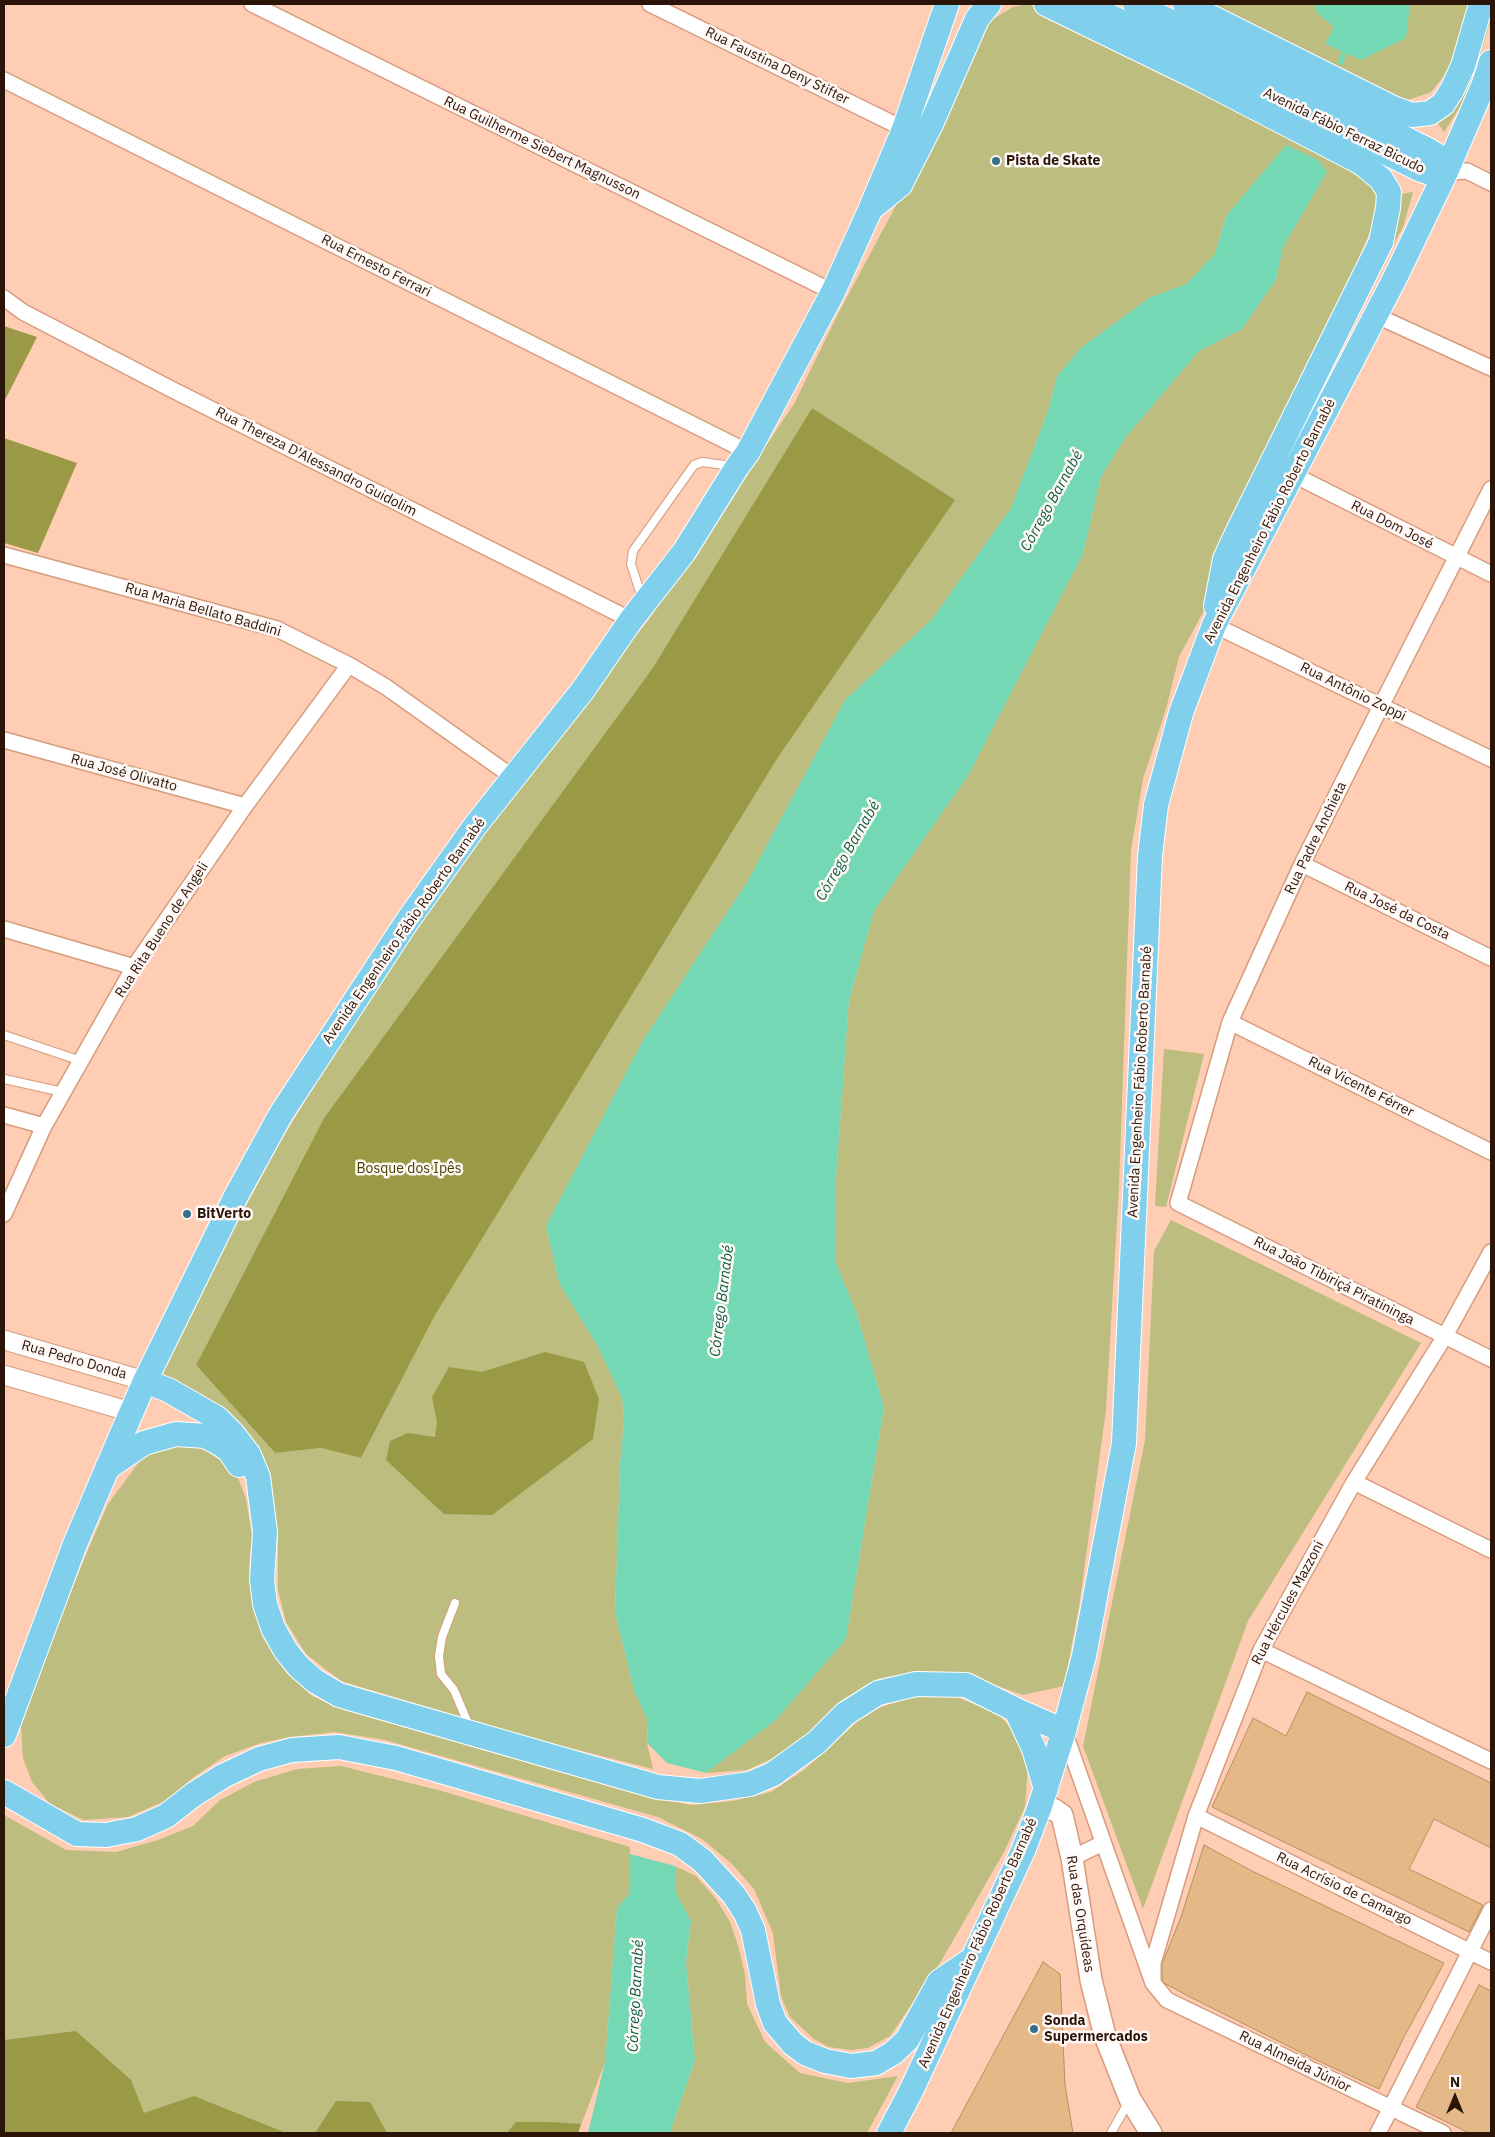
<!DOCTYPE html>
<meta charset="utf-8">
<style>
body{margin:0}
#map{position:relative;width:1495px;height:2137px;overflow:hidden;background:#fecdb3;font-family:"IBM Plex Sans",sans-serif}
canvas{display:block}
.frame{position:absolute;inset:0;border:5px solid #2b1509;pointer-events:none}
.north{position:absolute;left:1430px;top:2072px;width:50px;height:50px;-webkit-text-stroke:4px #fff8f5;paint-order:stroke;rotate:0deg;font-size:14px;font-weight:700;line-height:20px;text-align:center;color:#2b1509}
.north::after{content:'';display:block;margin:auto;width:18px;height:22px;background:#2b1509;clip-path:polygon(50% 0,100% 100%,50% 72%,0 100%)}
</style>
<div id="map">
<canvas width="1495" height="2137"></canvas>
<div class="frame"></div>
<div class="north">N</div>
</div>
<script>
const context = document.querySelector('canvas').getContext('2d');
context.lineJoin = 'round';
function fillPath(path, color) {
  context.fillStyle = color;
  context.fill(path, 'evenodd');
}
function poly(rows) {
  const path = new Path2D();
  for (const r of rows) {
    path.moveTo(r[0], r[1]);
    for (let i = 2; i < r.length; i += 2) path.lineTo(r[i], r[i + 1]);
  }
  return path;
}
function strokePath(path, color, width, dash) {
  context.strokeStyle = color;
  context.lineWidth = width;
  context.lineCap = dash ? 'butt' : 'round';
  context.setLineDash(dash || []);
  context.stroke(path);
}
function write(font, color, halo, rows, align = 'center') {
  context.font = font + ' "IBM Plex Sans",sans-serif';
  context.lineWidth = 5;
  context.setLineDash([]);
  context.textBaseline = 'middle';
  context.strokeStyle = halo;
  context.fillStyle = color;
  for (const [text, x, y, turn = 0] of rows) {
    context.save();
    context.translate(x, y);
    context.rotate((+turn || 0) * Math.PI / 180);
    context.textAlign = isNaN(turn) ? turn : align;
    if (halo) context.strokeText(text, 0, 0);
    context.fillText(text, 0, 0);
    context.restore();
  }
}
fillPath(poly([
 [1028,4,1369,179,1375,191,1378,203,1375,220,1326,336,1209,601,1179,657,1166,709,1143,779,1131,850,1119,1187,1106,1410,1079,1607,1064,1686,1023,1695,967,1675,921,1671,877,1679,842,1700,805,1736,782,1754,747,1770,706,1773,776,1720,846,1639,884,1407,857,1314,836,1263,836,1178,849,1001,874,911,969,774,1083,554,1101,477,1125,438,1199,351,1242,329,1276,280,1283,247,1327,172,1226,216,1215,254,1186,284,1149,298,1082,347,1057,376,1048,411,1011,508,932,619,845,700,747,882,642,1042,546,1226,559,1283,598,1347,622,1398,624,1421,620,1464,615,1612,634,1690,648,1721,647,1743,653,1769,538,1740,341,1681,306,1654,286,1622,278,1590,278,1537,274,1503,266,1468,214,1405,161,1373,195,1302,279,1144,357,1015,414,924,607,671,647,622,794,404,836,318,917,166,980,33,990,21,1013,7],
 [812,408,954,501,777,759,434,1317,361,1458,321,1448,275,1453,196,1365,324,1118,652,669],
 [1199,4,1471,4,1453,60,1444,76,1431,92,1405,101],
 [1491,4,1491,19,1473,78,1460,107,1444,132,1437,122,1448,108],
 [1413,192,1403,227,1388,254,1400,209,1400,194],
 [1164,1049,1204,1054,1166,1207,1155,1206],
 [1171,1220,1421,1343,1248,1621,1143,1909,1083,1746,1145,1440,1154,1251],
 [202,1445,221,1450,237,1475,246,1499,252,1535,249,1567,253,1603,263,1638,286,1672,312,1696,344,1710,640,1795,691,1805,732,1801,771,1792,804,1770,869,1711,918,1695,957,1697,998,1714,1020,1738,1028,1764,1025,1807,1004,1852,940,1963,890,2036,868,2048,851,2050,829,2047,814,2039,790,2017,781,1996,773,1933,754,1889,732,1864,702,1839,658,1817,434,1754,385,1740,335,1732,290,1737,261,1743,225,1756,194,1777,167,1800,128,1817,84,1820,50,1804,32,1782,23,1758,21,1727,45,1657,85,1557,108,1504,142,1458,164,1446],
 [341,1766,442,1791,630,1847,630,1894,617,1908,605,2062,578,2133,4,2133,4,1815,66,1850,116,1852,158,1840,193,1826,220,1800,254,1782,297,1769],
 [675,1866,696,1876,716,1899,730,1922,738,1945,745,1975,747,2004,765,2042,800,2073,848,2083,898,2076,867,2133,670,2133,695,2060,686,1962,691,1921,675,1891]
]), '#bcbd7e');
fillPath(poly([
 [4,326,37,337,4,402],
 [812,408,955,500,777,759,434,1317,361,1458,321,1448,275,1453,196,1365,324,1118,652,669],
 [4,438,77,463,38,553,4,543],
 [545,1352,584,1362,599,1399,593,1439,492,1515,444,1514,386,1460,390,1441,408,1433,435,1437,437,1422,432,1397,449,1367,482,1372],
 [76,2031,131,2080,144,2113,194,2096,286,2133,4,2133,4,2040],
 [336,2101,370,2102,387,2133,315,2133],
 [516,2122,551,2122,581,2124,578,2133,507,2133]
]), '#9a9a46');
fillPath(poly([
 [1315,4,1410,4,1406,38,1361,60,1325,44,1334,27,1317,13],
 [1286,145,1318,160,1327,172,1283,247,1276,280,1242,329,1199,351,1125,438,1101,477,1083,554,969,774,874,911,849,1001,836,1178,836,1263,857,1314,884,1407,846,1639,776,1720,706,1773,667,1763,647,1743,648,1721,634,1690,615,1612,620,1464,624,1421,622,1398,598,1347,559,1283,546,1226,642,1042,747,882,845,700,932,619,1011,508,1048,411,1057,376,1082,347,1149,298,1186,284,1215,254,1226,216],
 [630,1854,675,1866,675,1891,691,1921,686,1962,695,2060,670,2133,588,2133,605,2062,617,1908,630,1893]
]), '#75d8b5');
strokePath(poly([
 [1341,62,1346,46]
]), '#75d8b5', 5.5);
const building = poly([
 [1307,1692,1491,1783,1491,1848,1434,1819,1409,1869,1483,1905,1469,1932,1212,1807,1253,1718,1286,1736,1307,1692],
 [1204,1845,1252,1871,1444,1963,1404,2037,1379,2089,1312,2058,1188,1996,1166,1984,1162,1980,1162,1964,1181,1917,1204,1845],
 [1043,1962,1060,1974,1065,2085,1073,2133,951,2133,1043,1962],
 [1479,1985,1491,1991,1491,2133,1469,2133,1416,2107,1479,1985]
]);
fillPath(building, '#e5b888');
strokePath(building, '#b98e5f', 1);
const service = poly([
 [642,598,631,564,633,551,694,465,702,462,732,466],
 [4,1035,81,1061],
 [4,1079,63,1092],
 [455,1603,442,1637,439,1656,441,1674,454,1690,470,1728],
 [1111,2133,1129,2101]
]);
const minor = poly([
 [252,4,833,292],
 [650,4,904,129],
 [4,80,748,452],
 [1446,172,1467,171,1491,183],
 [4,298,23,312,169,388,631,620],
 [1375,315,1491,368],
 [1294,475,1491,574],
 [1491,489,1381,706,1302,864,1230,1022,1178,1203,1491,1359],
 [4,555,277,629,349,665,386,687,514,778],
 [1214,625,1491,759],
 [4,740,245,806],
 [1302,864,1491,958],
 [4,929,134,967],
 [1230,1022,1491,1152],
 [4,1115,44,1126],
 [4,1214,44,1126,134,967,245,806,349,665],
 [1354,1482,1491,1550],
 [1261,1650,1491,1761],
 [1064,1731,1153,1983,1167,2000,1443,2133],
 [1196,1816,1491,1962],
 [1072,1858,1103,1843],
 [1153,1983,1153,1963,1196,1816,1261,1650,1354,1482,1445,1336,1491,1252],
 [1378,2133,1491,1910]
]);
const tertiary = poly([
 [4,1340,145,1381],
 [4,1375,131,1412]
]);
const secondary = poly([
 [1039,1809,1053,1809,1062,1815,1072,1858,1091,1980,1105,2036,1130,2099,1151,2133]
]);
const primary = poly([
 [1046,4,1200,79,1360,162,1381,179,1389,192,1388,208,1381,242,1238,531,1225,559,1216,606],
 [1085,4,1419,169,1430,173,1446,172,1438,156,1428,150,1135,4],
 [1185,4,1393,108,1412,115,1430,113,1443,104,1452,90,1463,66,1481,4],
 [873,207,900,185,932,122,977,19,989,4],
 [145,1381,168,1390,217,1418,233,1434,249,1455,258,1477,265,1532,262,1580,265,1604,273,1628,286,1651,299,1667,315,1681,339,1695,658,1787,700,1791,750,1784,773,1774,817,1742,845,1714,878,1693,916,1684,966,1685,1016,1710,1064,1731],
 [107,1468,144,1443,176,1434,205,1436,215,1441,229,1450,239,1465],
 [1016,1710,1034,1749,1046,1789],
 [4,1735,75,1544,118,1443,145,1381,236,1196,281,1114,406,923,475,826,583,690,631,620,684,552,737,467,748,452,833,292,870,210,904,129,947,4],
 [4,1792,77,1834,106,1835,137,1829,166,1816,193,1795,223,1776,259,1759,292,1750,339,1747,396,1758,643,1830,680,1844,703,1861,734,1895,745,1912,753,1930,768,2004,775,2023,793,2044,805,2053,825,2061,851,2066,876,2063,893,2053,907,2040,939,1982,971,1960],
 [889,2133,911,2091,1023,1851,1039,1809,1064,1731,1084,1656,1124,1443,1150,856,1156,805,1181,713,1214,625,1394,280,1446,172,1484,84,1491,62]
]);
strokePath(service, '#d69c7d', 10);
strokePath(minor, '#d69c7d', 18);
strokePath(tertiary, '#d69c7d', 21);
strokePath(secondary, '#d69c7d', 24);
strokePath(primary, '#fff', 26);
strokePath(service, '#fff', 8);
strokePath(minor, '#fff', 15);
strokePath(tertiary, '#fff', 19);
strokePath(secondary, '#fff', 21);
strokePath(primary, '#80d0ed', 24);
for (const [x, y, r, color] of [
 [996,161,5,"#356f88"],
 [187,1214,5,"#356f88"],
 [1034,2029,5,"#356f88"]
]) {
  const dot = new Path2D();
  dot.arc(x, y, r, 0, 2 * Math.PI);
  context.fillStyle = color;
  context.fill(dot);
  strokePath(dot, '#fff8f5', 2);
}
write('14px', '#2b1509', '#fff8f5', [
 ["Rua Faustina Deny Stifter",777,66,26],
 ["Avenida Fábio Ferraz Bicudo",1344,131,26],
 ["Rua Guilherme Siebert Magnusson",542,148,26],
 ["Rua Ernesto Ferrari",376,266,27],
 ["Rua Thereza D'Alessandro Guidolim",316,462,27],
 ["Avenida Engenheiro Fábio Roberto Barnabé",1270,521,-63],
 ["Rua Dom José",1392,525,27],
 ["Rua Maria Bellato Baddini",203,610,16],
 ["Rua Antônio Zoppi",1353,692,26],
 ["Rua José Olivatto",124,773,15],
 ["Rua Padre Anchieta",1316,838,-64],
 ["Rua José da Costa",1397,911,26],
 ["Rua Rita Bueno de Angeli",162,930,-57],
 ["Avenida Engenheiro Fábio Roberto Barnabé",404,931,-55],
 ["Avenida Engenheiro Fábio Roberto Barnabé",1140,1082,-87],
 ["Rua Vicente Férrer",1361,1087,27],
 ["Rua João Tibiriçá Piratininga",1334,1281,27],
 ["Rua Pedro Donda",74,1360,16],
 ["Rua Hércules Mazzoni",1288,1603,-62],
 ["Rua Acrísio de Camargo",1344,1889,26],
 ["Rua das Orquídeas",1080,1914,81],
 ["Avenida Engenheiro Fábio Roberto Barnabé",978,1943,-66],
 ["Rua Almeida Júnior",1295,2062,26]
]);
write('bold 14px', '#2b1509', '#fff8f5', [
 ["Pista de Skate",1006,161],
 ["BitVerto",197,1214],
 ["Sonda",1044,2021],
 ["Supermercados",1044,2037]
], 'left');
write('14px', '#444300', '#fff8f5', [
 ["Bosque dos Ipês",409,1169]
]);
write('italic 15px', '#0b5e47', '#fff8f5', [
 ["Córrego Barnabé",1052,501,-61],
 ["Córrego Barnabé",848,851,-60],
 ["Córrego Barnabé",722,1301,-83],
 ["Córrego Barnabé",636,1996,-87]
]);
</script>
